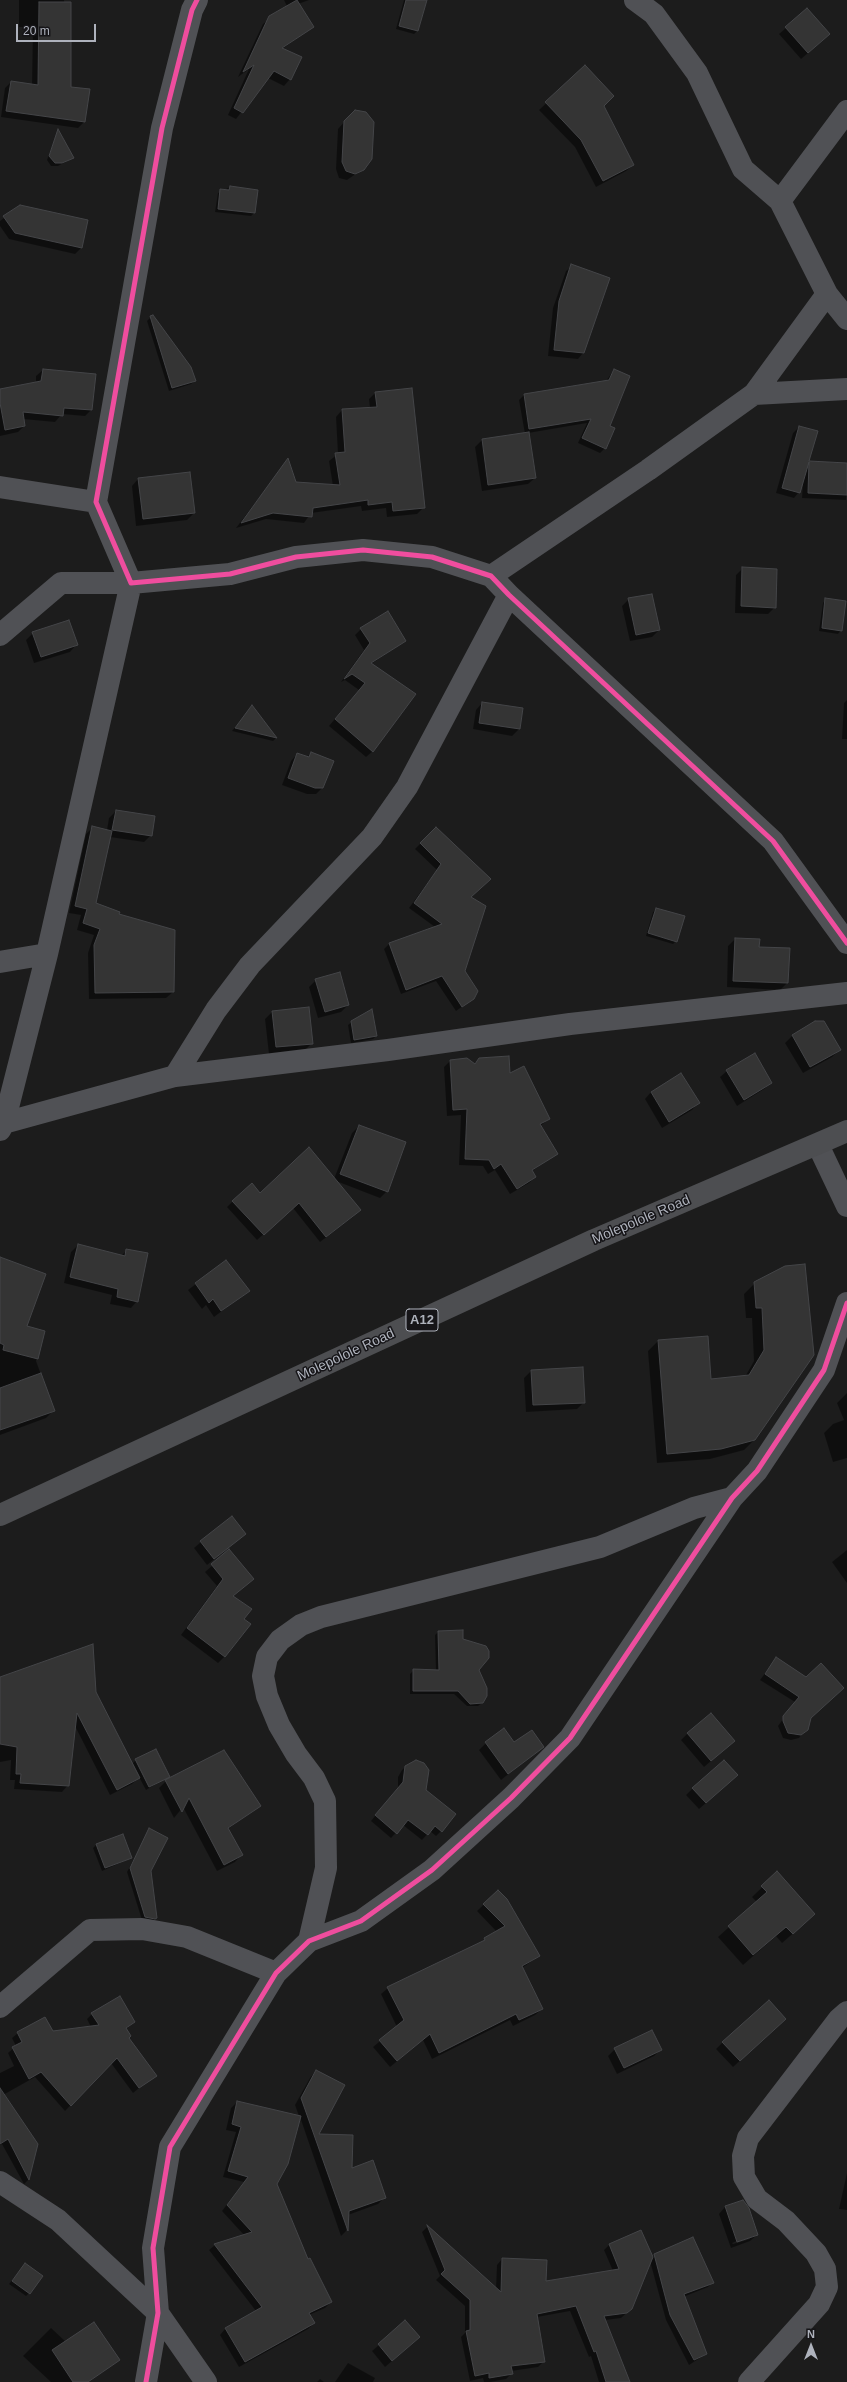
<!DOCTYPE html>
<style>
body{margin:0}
#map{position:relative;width:847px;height:2382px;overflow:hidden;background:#1c1c1c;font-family:Helvetica,sans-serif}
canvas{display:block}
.north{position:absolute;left:791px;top:2326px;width:40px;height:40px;-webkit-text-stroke:3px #161518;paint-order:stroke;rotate:0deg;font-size:11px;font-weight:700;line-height:16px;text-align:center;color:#aeb2bc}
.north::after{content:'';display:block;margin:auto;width:14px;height:18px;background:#aeb2bc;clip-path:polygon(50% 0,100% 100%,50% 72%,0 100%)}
.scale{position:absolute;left:16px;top:24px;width:80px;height:18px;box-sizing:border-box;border:2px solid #aeb2bc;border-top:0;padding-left:5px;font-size:12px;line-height:14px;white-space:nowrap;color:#aeb2bc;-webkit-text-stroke:3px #161518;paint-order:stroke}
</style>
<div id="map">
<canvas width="847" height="2382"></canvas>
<div class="north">N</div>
<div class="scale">20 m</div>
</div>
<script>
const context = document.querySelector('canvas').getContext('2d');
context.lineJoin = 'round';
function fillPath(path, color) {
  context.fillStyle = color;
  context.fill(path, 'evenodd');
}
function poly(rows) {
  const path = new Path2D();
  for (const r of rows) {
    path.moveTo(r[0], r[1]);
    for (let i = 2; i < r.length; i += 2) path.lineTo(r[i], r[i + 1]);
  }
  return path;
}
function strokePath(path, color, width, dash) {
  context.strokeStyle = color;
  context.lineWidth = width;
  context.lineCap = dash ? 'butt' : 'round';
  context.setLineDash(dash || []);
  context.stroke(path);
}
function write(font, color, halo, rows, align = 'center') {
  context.font = font + ' Helvetica,sans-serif';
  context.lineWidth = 3;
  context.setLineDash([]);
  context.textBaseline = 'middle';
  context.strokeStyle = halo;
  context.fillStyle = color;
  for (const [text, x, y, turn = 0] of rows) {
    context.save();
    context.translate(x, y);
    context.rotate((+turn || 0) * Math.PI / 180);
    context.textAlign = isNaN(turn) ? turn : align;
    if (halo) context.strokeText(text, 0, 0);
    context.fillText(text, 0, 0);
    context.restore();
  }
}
fillPath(poly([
 [19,0,64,0,70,88,89,90,84,122,78,128,1,117,5,88,11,82,32,85,33,27,19,27],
 [284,0,309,0,298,4,313,27,282,49,290,79,284,86,268,78,236,119,228,115,249,69,238,77,263,24,287,6],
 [404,0,417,0,417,31,414,34,396,29],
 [786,28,822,41,801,59,779,34],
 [585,67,633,165,626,171,596,187,575,147,539,110],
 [345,121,363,169,347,180,339,178,336,169,338,129],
 [58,130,73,158,58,166,51,166,47,160],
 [230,187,254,213,251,216,215,212,218,193],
 [20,206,87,221,81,248,75,254,9,239,0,226,0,221],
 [572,266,583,353,578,359,548,356,553,308,566,271],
 [151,317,195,381,191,384,169,391,147,321],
 [43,370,91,410,85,416,62,414,55,422,23,419,24,426,18,432,0,436,0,390,36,383,36,376],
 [614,370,609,427,605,448,600,453,578,443,587,423,528,433,535,478,528,484,482,491,475,447,482,440,525,434,519,400,524,395,606,381],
 [375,393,424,507,417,514,387,517,386,508,362,511,361,506,311,513,304,523,266,519,236,528,288,460,295,483,333,486,329,461,338,454,336,417,342,410,370,408,369,399],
 [799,427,808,462,847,464,846,500,802,498,803,483,799,492,794,498,776,493,793,433],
 [138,479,194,513,187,520,136,526,132,486],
 [743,568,775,607,768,614,735,613,736,575],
 [629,599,659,630,652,637,630,641,622,606],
 [826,599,841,630,838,634,819,631,823,603],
 [361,629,405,641,371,664,373,751,366,757,329,726,359,690,345,680,341,682,364,650,355,635],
 [33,633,76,645,70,652,34,663,26,640],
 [847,700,847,739,842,739,844,703],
 [482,703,519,729,512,736,473,729,476,710],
 [252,707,276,738,273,741,232,731],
 [311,753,323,787,316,794,307,794,282,785,291,761,297,754,307,757],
 [116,811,154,817,151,835,144,842,110,837,95,904,118,914,173,992,166,998,89,999,88,953,94,935,77,930,81,915,69,913,86,834,93,827,107,830,109,818],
 [436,828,469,898,464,971,473,999,456,1011,436,981,401,994,384,949,389,944,435,927,409,908,437,870,415,849],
 [656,909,676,941,673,944,646,936,653,912],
 [735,939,758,948,787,983,780,990,727,987,728,946],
 [316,980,348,1005,341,1012,318,1018,309,987],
 [308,1008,312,1043,305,1050,269,1054,265,1019,272,1012],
 [352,1022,376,1036,373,1039,351,1043,348,1025],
 [815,1022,839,1050,832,1057,803,1073,785,1043,792,1036],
 [479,1059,549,1119,540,1126,557,1153,532,1171,535,1177,529,1183,510,1194,495,1170,488,1174,483,1166,459,1165,461,1115,447,1116,444,1067,450,1061,467,1060,474,1064],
 [727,1071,771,1083,764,1089,737,1106,720,1077],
 [651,1092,698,1103,692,1110,662,1128,645,1099],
 [359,1126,387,1191,380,1198,336,1181,354,1216,320,1242,293,1208,257,1240,227,1207,233,1201,334,1179,352,1133],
 [78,1245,121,1256,127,1250,137,1301,131,1308,110,1304,112,1295,64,1283,71,1252],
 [0,1258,26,1327,44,1332,36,1361,54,1410,46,1418,0,1435],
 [226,1261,248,1291,214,1317,206,1305,202,1309,188,1290],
 [785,1267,755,1439,744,1450,710,1459,657,1463,648,1351,658,1341,707,1337,710,1380,745,1377,754,1361,752,1318,746,1318,744,1294,755,1283],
 [582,1368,584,1402,577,1409,526,1412,524,1378,531,1371],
 [847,1393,847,1458,833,1462,824,1433,833,1424,844,1420,837,1403],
 [245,1534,207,1565,194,1548,201,1542],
 [847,1550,847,1583,832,1562],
 [229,1551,245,1586,233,1596,243,1619,225,1656,218,1663,181,1635,217,1586,205,1572],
 [438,1632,478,1670,482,1703,478,1706,467,1706,454,1694,410,1694,410,1674,414,1670,436,1671,435,1635],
 [776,1659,806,1678,809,1725,799,1738,791,1740,783,1738,778,1726,795,1702,760,1680],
 [0,1678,95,1693,132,1764,136,1760,169,1776,146,1790,139,1777,132,1784,110,1795,75,1726,68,1785,62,1792,14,1789,15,1780,10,1780,11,1760,0,1762],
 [688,1733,727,1747,704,1767,681,1740],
 [486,1743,514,1743,542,1747,501,1780,479,1750],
 [420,1762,425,1790,441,1831,436,1836,430,1831,422,1840,403,1825,391,1838,371,1821,398,1788,398,1777,402,1770,408,1764],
 [166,1781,260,1805,228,1829,241,1855,235,1862,217,1871,183,1807,174,1818,159,1788],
 [730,1782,699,1809,686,1795,693,1788],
 [150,1829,150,1871,156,1918,153,1921,142,1920,127,1872],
 [96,1845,131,1858,102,1871,93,1848],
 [777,1873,804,1924,782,1943,776,1936,743,1965,718,1937,757,1902,752,1897],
 [498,1891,539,1956,522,1968,542,2009,535,2015,513,2026,510,2020,432,2059,423,2040,390,2067,373,2047,397,2027,381,1994,388,1988,479,1944,497,1932,477,1911],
 [92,2014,134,2022,126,2029,128,2038,155,2075,133,2093,111,2063,65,2111,35,2077,3,2095,37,2144,29,2179,24,2184,2,2144,0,2145,0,2073,14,2066,8,2053,16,2046,12,2038,18,2033,52,2032,91,2027,87,2019],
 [778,2026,733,2067,716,2049,723,2042],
 [615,2049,660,2050,654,2056,617,2074,608,2056],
 [316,2071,317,2135,350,2169,384,2198,378,2204,348,2215,346,2231,341,2236,300,2117,276,2184,308,2261,331,2302,325,2308,309,2315,314,2323,308,2329,239,2367,220,2335,225,2329,256,2311,209,2250,215,2245,244,2235,222,2211,244,2182,223,2177,236,2132,226,2130,231,2108,237,2102,299,2116,295,2105,310,2078],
 [847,2173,847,2210,839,2209],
 [743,2201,757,2235,750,2241,731,2248,719,2214,725,2207],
 [750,2236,750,2239,733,2244,732,2243],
 [427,2227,496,2289,497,2265,502,2259,545,2283,613,2271,604,2250,609,2245,640,2232,652,2257,655,2255,712,2283,708,2287,683,2297,706,2354,689,2365,666,2320,650,2261,632,2308,621,2318,605,2320,629,2382,599,2382,591,2356,589,2357,570,2311,537,2317,544,2361,538,2367,511,2371,512,2373,506,2379,490,2382,484,2382,483,2378,470,2381,461,2337,465,2333,465,2306,436,2280,440,2276,422,2232],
 [22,2268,29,2293,26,2296,9,2284],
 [51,2328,66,2342,118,2360,89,2382,51,2382,23,2356],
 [412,2344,385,2367,372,2351,379,2345],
 [348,2363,375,2378,373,2382,335,2382],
 [320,2379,324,2382,317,2382]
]), '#0007');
const building = poly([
 [297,0,314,27,282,48,302,57,291,80,274,71,243,113,234,108,254,65,243,72,269,16,297,0],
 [406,0,427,0,418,31,399,26,406,0],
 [39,2,71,2,71,87,90,89,85,122,6,111,11,81,38,85,39,2],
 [807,8,830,34,808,53,785,27,807,8],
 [585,65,614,96,604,106,634,165,603,181,581,140,545,102,585,65],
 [355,110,366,112,374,122,372,159,364,170,355,174,346,171,342,162,344,121,355,110],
 [58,129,74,158,62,163,55,163,49,156,58,129],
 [230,186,258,190,255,213,218,209,220,189,229,190,230,186],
 [20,205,88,220,82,248,15,233,3,216,20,205],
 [571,264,610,278,584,353,554,350,559,301,571,264],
 [153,315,191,367,196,381,172,388,150,316,153,315],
 [43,369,96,374,92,410,64,408,63,416,23,412,25,426,5,430,0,403,0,389,41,381,43,369],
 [614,369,630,376,610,426,615,428,606,449,582,438,591,419,529,429,524,394,609,380,614,369],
 [412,388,425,508,393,511,392,502,368,505,368,500,313,508,312,517,273,513,241,523,288,458,296,482,340,485,335,453,345,452,342,409,377,407,375,392,412,388],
 [799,426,818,431,809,461,847,463,847,495,808,493,809,462,800,493,782,488,799,426],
 [529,432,536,478,488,485,482,439,529,432],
 [190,472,195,513,143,519,138,478,190,472],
 [742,567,777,569,776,608,741,606,742,567],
 [652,594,660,630,636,635,628,598,652,594],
 [825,598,846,601,842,631,822,628,825,598],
 [388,611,406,641,371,663,416,694,373,752,335,719,365,683,352,674,344,679,370,643,360,628,388,611],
 [69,620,78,645,41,657,32,632,69,620],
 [482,702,523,708,520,729,479,723,482,702],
 [252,705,277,738,235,728,252,705],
 [311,752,334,761,323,788,315,788,288,778,297,753,309,757,311,752],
 [116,810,155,816,152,836,112,830,116,810],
 [92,826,112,831,96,903,120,912,119,914,175,930,174,992,95,993,94,945,100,929,83,923,87,909,75,906,92,826],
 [436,827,491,879,471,897,486,906,465,971,478,991,474,999,462,1007,442,976,406,990,389,943,442,924,414,903,441,864,420,843,436,827],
 [656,908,685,916,677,942,648,933,656,908],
 [735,938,760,939,759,947,790,948,788,983,733,981,735,938],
 [340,972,349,1005,325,1012,315,979,340,972],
 [309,1007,313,1044,276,1047,272,1011,309,1007],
 [372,1009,377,1036,354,1040,351,1021,372,1009],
 [815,1021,824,1021,841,1050,810,1067,792,1035,815,1021],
 [755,1053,772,1083,744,1100,726,1070,755,1053],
 [509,1056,510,1073,524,1066,550,1119,540,1124,558,1154,532,1170,536,1177,517,1189,501,1164,494,1169,489,1160,465,1159,467,1109,453,1110,450,1060,467,1058,475,1064,479,1058,509,1056],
 [681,1073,700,1103,669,1122,651,1092,681,1073],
 [359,1125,406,1142,388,1192,340,1174,359,1125],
 [309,1147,361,1210,326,1237,299,1203,264,1235,232,1201,252,1183,260,1193,309,1147],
 [78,1244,125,1256,126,1249,148,1253,138,1302,117,1297,118,1289,70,1277,78,1244],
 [0,1257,46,1274,27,1326,45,1331,38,1359,3,1350,4,1345,0,1343,0,1257],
 [226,1260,250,1291,221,1311,213,1299,209,1303,195,1283,226,1260],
 [805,1264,814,1355,755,1440,721,1449,667,1454,658,1340,708,1336,711,1379,749,1375,764,1350,762,1308,756,1308,754,1282,785,1266,805,1264],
 [583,1367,585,1403,533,1405,531,1370,583,1367],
 [41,1373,55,1411,0,1430,0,1388,41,1373],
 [232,1516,246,1534,214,1559,200,1541,232,1516],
 [229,1549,254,1579,233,1596,252,1609,244,1619,251,1624,225,1657,187,1628,223,1579,211,1564,229,1549],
 [463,1630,463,1639,486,1646,489,1651,489,1658,479,1670,487,1688,487,1696,483,1703,470,1704,458,1691,413,1691,413,1669,439,1670,438,1631,463,1630],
 [93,1644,96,1692,140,1778,117,1790,77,1713,69,1786,20,1783,21,1774,16,1774,17,1747,0,1744,0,1677,93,1644],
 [776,1657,806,1677,821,1663,844,1688,811,1718,808,1730,801,1735,788,1733,783,1721,783,1716,799,1697,765,1674,776,1657],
 [711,1713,735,1741,711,1761,687,1733,711,1713],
 [504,1728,514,1742,532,1730,544,1747,508,1774,485,1742,504,1728],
 [156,1749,170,1777,149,1787,135,1759,156,1749],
 [224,1750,261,1806,228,1828,243,1855,224,1865,189,1798,182,1812,165,1780,224,1750],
 [416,1760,424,1763,429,1770,426,1790,456,1814,442,1832,435,1826,428,1835,408,1820,397,1834,375,1815,403,1782,405,1766,416,1760],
 [724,1760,738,1775,706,1803,692,1788,724,1760],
 [149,1828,168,1838,151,1871,157,1918,155,1919,145,1917,130,1868,149,1828],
 [123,1834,132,1858,105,1868,96,1844,123,1834],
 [777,1871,815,1914,793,1934,786,1927,753,1955,728,1926,767,1892,761,1886,777,1871],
 [498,1890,507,1899,540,1956,522,1966,543,2009,519,2020,516,2014,439,2053,430,2034,397,2061,379,2040,404,2020,387,1987,485,1940,484,1938,505,1926,483,1904,498,1890],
 [120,1996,135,2022,126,2028,131,2036,129,2038,157,2076,139,2088,117,2058,71,2106,41,2072,29,2079,12,2047,22,2042,17,2032,45,2017,53,2031,99,2025,91,2013,120,1996],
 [769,2000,786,2019,740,2061,722,2042,769,2000],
 [652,2030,662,2050,624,2068,614,2048,652,2030],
 [316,2070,345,2085,319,2134,353,2135,352,2168,373,2160,386,2198,349,2211,348,2231,301,2098,316,2070],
 [0,2088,38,2144,29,2180,8,2139,0,2144,0,2088],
 [237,2101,301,2116,288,2164,277,2184,308,2259,310,2258,332,2302,309,2313,315,2323,245,2362,225,2328,262,2307,214,2244,252,2232,227,2205,248,2177,228,2171,241,2127,232,2124,237,2101],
 [743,2200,749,2208,758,2235,737,2242,725,2206,743,2200],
 [427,2225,501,2292,502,2258,547,2260,546,2281,619,2269,609,2244,641,2230,653,2257,632,2309,627,2313,604,2316,630,2382,606,2382,596,2351,594,2352,576,2306,537,2314,545,2362,511,2366,513,2374,489,2378,489,2373,475,2376,466,2331,470,2330,470,2300,441,2274,445,2270,427,2225],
 [693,2237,714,2283,684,2294,707,2354,694,2360,670,2315,654,2254,693,2237],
 [25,2263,43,2276,30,2294,12,2281,25,2263],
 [405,2320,420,2337,392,2361,378,2344,405,2320],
 [94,2322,120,2360,88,2382,73,2382,52,2350,94,2322]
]);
fillPath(building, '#343434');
strokePath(building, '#444548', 1);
strokePath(poly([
 [197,0,192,10,162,128,96,502,131,583,230,574,296,557,363,550,432,557,491,576,509,595,773,841,847,943],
 [635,0,654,14,697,73,743,169,780,201,827,294,847,319],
 [780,201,847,111],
 [754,394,847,389],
 [0,487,96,502],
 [491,576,648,470,754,394,827,294],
 [0,635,61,583,131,583,47,954,4,1123,0,1130],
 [0,962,47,954],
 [175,1076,216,1010,250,965,372,837,407,787,509,595],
 [4,1123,175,1076,388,1050,570,1024,847,993],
 [818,1145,847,1206],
 [309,1941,326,1868,325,1801,314,1778,296,1754,279,1725,267,1696,263,1676,267,1657,280,1640,301,1625,321,1617,600,1547,694,1508,732,1498],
 [0,2007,90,1930,142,1929,187,1937,276,1973],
 [0,2182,58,2220,158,2313,206,2382],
 [146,2382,158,2313,153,2248,170,2147,276,1973,309,1941,361,1921,432,1870,511,1798,570,1738,732,1498,757,1471,824,1370,847,1303],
 [749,2382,819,2304,827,2287,825,2269,816,2253,786,2221,757,2199,744,2177,743,2156,748,2138,839,2019,847,2012]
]), '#505155', 22);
strokePath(poly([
 [0,1515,594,1240,847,1131]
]), '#4d4e51', 22);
strokePath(poly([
 [197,0,192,10,162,128,96,502,131,583,230,574,296,557,363,550,432,557,491,576,509,595,773,841,847,943],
 [146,2382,158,2313,153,2248,170,2147,276,1973,309,1941,361,1921,432,1870,511,1798,570,1738,732,1498,757,1471,824,1370,847,1303]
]), '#ef4d9e', 5);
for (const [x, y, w] of [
 [422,1320,32]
]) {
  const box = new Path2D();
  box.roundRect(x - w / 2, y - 11, w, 22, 3);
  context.fillStyle = '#161518';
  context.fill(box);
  strokePath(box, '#aeb2bc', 1);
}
write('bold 13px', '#aeb2bc', null, [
 ["A12",422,1320]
]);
write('14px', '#aeb2bc', '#161518', [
 ["Molepolole Road",641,1220,-23],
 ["Molepolole Road",346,1355,-25]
]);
</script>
